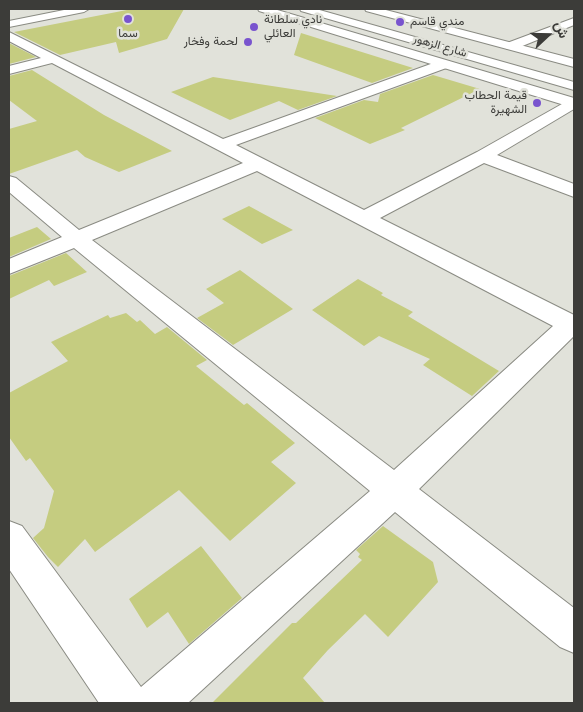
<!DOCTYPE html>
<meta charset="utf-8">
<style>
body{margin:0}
#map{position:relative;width:583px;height:712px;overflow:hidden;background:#e1e2da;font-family:Arial,Vazirmatn,sans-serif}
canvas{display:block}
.frame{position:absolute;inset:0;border:10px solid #3c3c39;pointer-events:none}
.north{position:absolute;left:523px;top:10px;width:50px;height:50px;-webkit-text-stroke:4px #e1e2da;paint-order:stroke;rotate:69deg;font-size:14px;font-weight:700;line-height:20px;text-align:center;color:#3c3c39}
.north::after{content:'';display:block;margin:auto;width:18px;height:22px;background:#3c3c39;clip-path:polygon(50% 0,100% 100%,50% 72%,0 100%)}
</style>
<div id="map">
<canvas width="583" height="712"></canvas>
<div class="frame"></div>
<div class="north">ش</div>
</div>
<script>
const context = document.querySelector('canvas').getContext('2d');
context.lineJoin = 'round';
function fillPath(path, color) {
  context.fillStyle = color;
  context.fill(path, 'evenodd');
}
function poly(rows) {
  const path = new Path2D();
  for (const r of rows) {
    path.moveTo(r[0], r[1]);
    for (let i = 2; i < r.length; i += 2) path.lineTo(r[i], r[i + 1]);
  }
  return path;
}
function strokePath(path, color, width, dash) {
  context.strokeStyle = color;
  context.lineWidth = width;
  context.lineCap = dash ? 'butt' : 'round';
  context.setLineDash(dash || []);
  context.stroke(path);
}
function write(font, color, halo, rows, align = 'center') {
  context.font = font + ' Arial,Vazirmatn,sans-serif';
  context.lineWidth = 5;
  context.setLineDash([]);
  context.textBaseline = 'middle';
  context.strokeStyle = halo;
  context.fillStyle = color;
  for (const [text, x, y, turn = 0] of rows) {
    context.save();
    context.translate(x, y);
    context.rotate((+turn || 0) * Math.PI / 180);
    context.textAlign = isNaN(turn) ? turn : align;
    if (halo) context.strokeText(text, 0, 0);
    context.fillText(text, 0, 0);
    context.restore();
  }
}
fillPath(poly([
 [132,9,184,9,167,39,119,53,116,42,60,55,14,32],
 [301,33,413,68,372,83,294,55],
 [9,43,36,57,9,64],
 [32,70,104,115,172,151,119,172,85,157,77,150,9,174,9,129,37,121,9,100,9,76],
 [433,75,480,89,401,128,405,130,370,144,315,118,364,100,378,102,380,94],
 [213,77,272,86,337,96,298,110,279,101,230,120,171,92],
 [249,206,293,230,262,244,222,219],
 [37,227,51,239,9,257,9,238],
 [66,253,87,272,54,286,49,280,9,299,9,276],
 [240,270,293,309,233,345,197,318,224,303,206,289],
 [358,279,383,293,381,295,413,312,408,316,499,371,472,396,423,365,430,359,379,336,364,346,312,310],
 [126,313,137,322,140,320,155,334,167,327,207,360,196,366,244,405,247,403,295,443,271,462,296,483,230,541,179,490,95,552,85,539,58,567,48,557,33,538,44,528,54,491,30,458,26,461,9,437,9,393,68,361,51,342,108,315,110,318],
 [383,526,433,562,438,582,388,637,365,614,328,650,303,678,325,703,212,703,292,623,296,623,362,560,358,557,360,554,356,550],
 [201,546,242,598,189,644,168,612,147,628,129,599]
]), '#c5cc80');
const minor = poly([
 [574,18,574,25,515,49,507,49,505,46,507,43,574,18],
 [9,32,223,139,439,61,449,61,451,64,449,67,236,145,364,210,477,152,569,100,574,98,574,109,497,155,574,184,574,197,484,163,380,218,574,315,574,336,419,489,574,608,574,653,560,647,395,512,188,703,99,703,9,569,9,521,22,526,141,687,370,491,74,248,9,274,9,259,62,237,9,192,9,176,16,178,79,230,243,163,52,63,9,74,9,66,41,58,9,41,9,32],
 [257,171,553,326,394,470,92,240,257,171]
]);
const tertiary = poly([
 [69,9,89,9,84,12,9,27,9,21,69,9],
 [258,9,274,9,574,98,574,108,259,11,258,9],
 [365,9,382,9,574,59,574,67,366,11,365,9]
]);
const secondary = poly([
 [300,9,316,9,574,82,574,90,301,11,300,9]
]);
strokePath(minor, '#8a8b83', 2);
strokePath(tertiary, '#8a8b83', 2);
strokePath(secondary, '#8a8b83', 2);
fillPath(minor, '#fff');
fillPath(tertiary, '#fff');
fillPath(secondary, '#fff');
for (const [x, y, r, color] of [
 [128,19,5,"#7954ce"],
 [400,22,5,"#7954ce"],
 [254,27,5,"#7954ce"],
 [248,42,5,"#7954ce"],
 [537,103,5,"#7954ce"]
]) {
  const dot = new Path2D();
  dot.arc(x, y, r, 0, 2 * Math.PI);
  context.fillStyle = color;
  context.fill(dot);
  strokePath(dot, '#e1e2da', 2);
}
write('12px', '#3c3c39', '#e1e2da', [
 ["نادي سلطانة",264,20],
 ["العائلي",264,34],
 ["مندي قاسم",410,22],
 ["سما",128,34,"center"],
 ["لحمة وفخار",238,42,"right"],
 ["قيمة الحطاب",527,96,"right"],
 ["الشهيرة",527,110,"right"]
], 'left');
write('12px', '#3c3c39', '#e1e2da', [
 ["شارع الزهور",440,46,16]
]);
</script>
